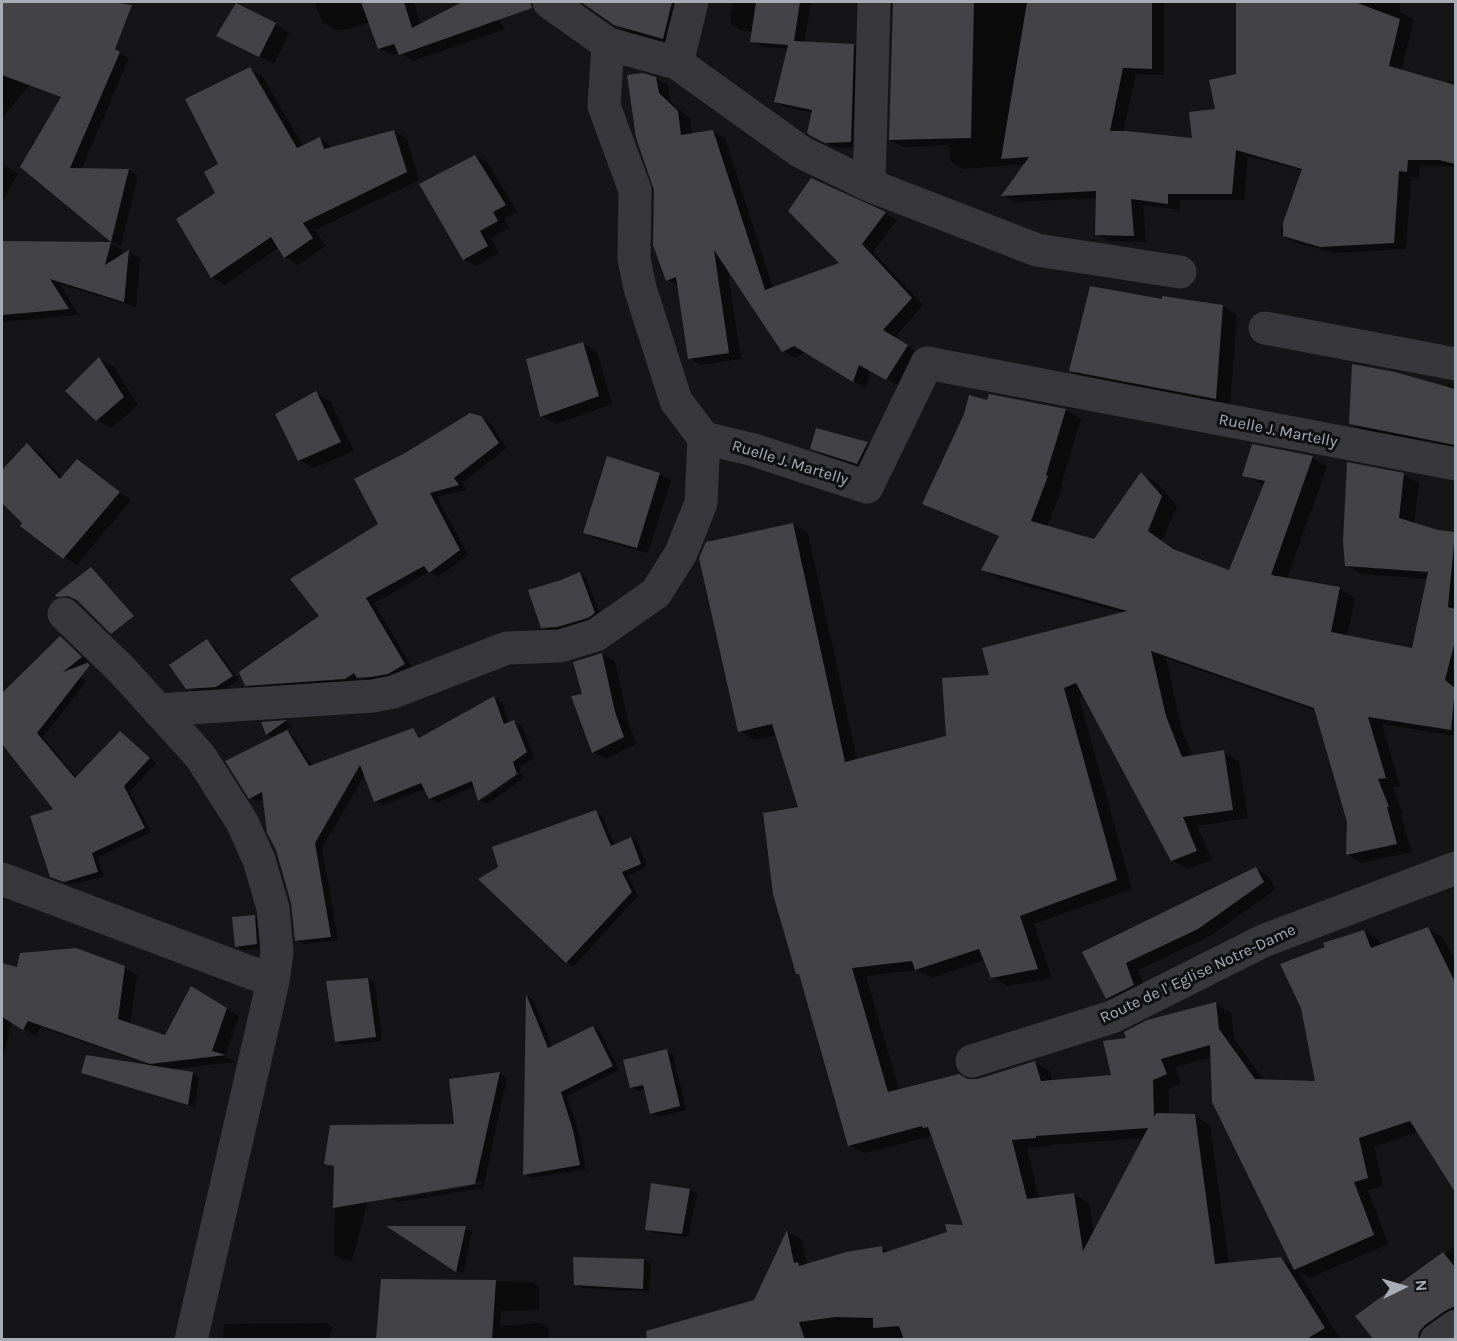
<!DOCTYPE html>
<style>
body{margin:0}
#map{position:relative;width:1457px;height:1341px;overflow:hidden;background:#151517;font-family:Karla,sans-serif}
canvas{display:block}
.frame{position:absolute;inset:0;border:3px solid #a8acb6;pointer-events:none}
.north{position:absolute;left:1373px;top:1257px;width:60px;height:60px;-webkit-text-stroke:4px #101012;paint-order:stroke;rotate:85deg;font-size:16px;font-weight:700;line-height:24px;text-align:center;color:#a8acb6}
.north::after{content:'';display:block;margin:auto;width:21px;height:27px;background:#a8acb6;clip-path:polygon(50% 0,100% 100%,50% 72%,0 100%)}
</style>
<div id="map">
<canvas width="1457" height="1341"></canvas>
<div class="frame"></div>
<div class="north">N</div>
</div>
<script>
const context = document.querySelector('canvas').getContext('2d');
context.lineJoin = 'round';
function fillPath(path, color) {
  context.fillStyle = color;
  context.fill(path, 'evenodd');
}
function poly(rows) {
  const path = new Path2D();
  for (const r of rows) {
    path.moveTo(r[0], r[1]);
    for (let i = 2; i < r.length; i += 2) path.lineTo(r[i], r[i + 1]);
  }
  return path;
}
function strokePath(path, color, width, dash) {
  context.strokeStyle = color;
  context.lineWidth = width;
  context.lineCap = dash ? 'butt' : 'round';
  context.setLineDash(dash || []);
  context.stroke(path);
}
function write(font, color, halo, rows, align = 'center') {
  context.font = font + ' Karla,sans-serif';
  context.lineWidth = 6;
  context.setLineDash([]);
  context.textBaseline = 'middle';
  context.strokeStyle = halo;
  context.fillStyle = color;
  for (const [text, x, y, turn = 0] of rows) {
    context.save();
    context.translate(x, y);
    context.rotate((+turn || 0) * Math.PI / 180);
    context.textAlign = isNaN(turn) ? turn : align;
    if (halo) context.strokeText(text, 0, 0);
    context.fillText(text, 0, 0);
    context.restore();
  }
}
fillPath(poly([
 [2,2,92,2,97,4,2,118],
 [314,2,414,2,421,25,465,2,486,2,505,29,413,61,400,53,392,55,379,48,370,22,347,30,336,30,323,22],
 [602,2,688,2,677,46,630,33,615,24,601,8],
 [733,2,811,2,804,43,854,45,864,51,861,147,837,148,823,141,813,113,786,107,776,102,789,49,762,47,752,41,753,32,740,30,730,24],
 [894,2,1164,2,1164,75,1136,74,1123,132,1194,140,1217,110,1237,76,1238,2,1400,2,1400,12,1414,20,1401,71,1448,85,1449,81,1456,82,1456,167,1420,166,1419,178,1411,177,1406,249,1334,253,1292,241,1280,234,1303,171,1248,156,1244,200,1180,200,1180,210,1143,205,1146,242,1109,241,1097,234,1097,198,1015,202,1003,195,1025,164,963,169,951,162,949,145,903,147,890,140],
 [275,24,289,33,274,64,232,43],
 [96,39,129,58,81,170,129,170,138,176,121,246,112,241,22,167],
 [250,69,263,77,303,146,320,138,333,148,394,131,407,139,419,180,315,230,326,246,298,265,285,257,279,247,225,285,212,277,178,219,217,194,220,165],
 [656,78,668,85,670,101,690,119,692,134,713,131,725,138,773,288,841,264,812,180,897,220,873,252,923,305,894,338,919,353,898,385,871,370,866,388,806,352,795,358,783,351,727,266,741,359,701,365,689,358,679,286,667,280],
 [475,156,488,163,517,212,504,219,509,228,491,238,499,253,476,266,464,259],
 [2,164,18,174,2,201],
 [2,243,111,244,122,250,120,257,129,252,140,258,136,307,60,284,79,315,2,322],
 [1163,300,1223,306,1237,315,1230,406,1085,379,1071,370],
 [583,343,597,352,612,404,556,424,542,416],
 [100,359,114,367,138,405,111,428,97,420],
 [1448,384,1456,387,1456,449,1365,432,1351,424,1448,388],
 [316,393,330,401,354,451,314,468,299,460],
 [990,396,1066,410,1081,419,1061,485,1063,486,1047,527,1094,541,1142,474,1157,483,1177,506,1162,541,1179,553,1230,572,1265,485,1244,475,1312,457,1327,466,1287,579,1340,589,1355,598,1347,637,1413,649,1429,579,1362,574,1346,565,1404,475,1419,483,1414,525,1437,532,1456,534,1456,736,1382,724,1400,786,1393,787,1403,815,1401,815,1412,852,1362,863,1347,854,1348,822,1316,711,1166,658,1181,726,1193,757,1223,752,1239,761,1248,818,1197,826,1212,860,1187,869,1172,860,1084,695,1079,697,1132,889,1034,924,1052,978,1008,986,992,977,985,960,932,978,918,970,866,976,899,1090,978,1080,1035,1062,1050,1071,1053,1082,1113,1076,1129,1039,1148,1022,1216,1004,1231,1013,1234,1039,1264,1080,1317,1082,1364,931,1379,940,1381,946,1428,929,1443,938,1456,962,1456,1189,1419,1131,1374,1147,1383,1186,1368,1190,1388,1244,1310,1278,1298,1271,1339,1337,1334,1340,693,1340,755,1301,787,1232,802,1240,807,1265,882,1248,890,1253,965,1226,932,1136,865,1153,849,1145,801,976,797,973,800,809,777,735,755,740,740,731,793,524,808,533,857,760,947,737,991,677,1124,613,998,578,983,569,1000,537,939,512,924,503,988,401],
 [1212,1057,1293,1266,1280,1258,1229,1264,1210,1125,1194,1116,1169,1115,1168,1089,1181,1083,1176,1067],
 [1145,1138,1094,1234,1089,1203,1073,1194,1039,1199,1027,1148,1051,1146,1050,1145],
 [482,418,491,424,507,448,462,483,466,490,437,497,468,555,438,577,429,572,374,603,413,669,368,682,361,678,354,683,255,690,246,685,322,616,380,525],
 [817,430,867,443,881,452,872,471,826,456,812,448],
 [27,445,39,452,63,478,78,461,131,500,77,565,64,557,2,501,2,472],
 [660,474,671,480,648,553,596,539,585,533],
 [580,573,586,577,601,617,564,630,550,631,543,627,561,582],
 [60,638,87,661,74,672,86,682,43,737,77,778,121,733,156,763,130,791,151,832,98,857,104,876,71,885,51,876,55,810,2,741,2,696],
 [207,641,213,645,239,680,223,690,195,692,187,688],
 [602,654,615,661,628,721,636,744,606,759,593,752,583,695],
 [494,698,502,702,509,723,514,722,522,726,534,757,520,767,521,770,483,796,483,800,522,772,524,778,487,804,479,800,475,786,437,803,430,798,425,789,383,805,375,801,365,774,322,848,338,940,304,944,296,940,292,902,264,799,258,802,250,797,274,738,267,734,263,723,286,722,292,725,284,731,294,737,313,766,412,730,422,738],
 [595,812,602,816,615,846,631,838,638,842,647,867,628,876,638,896,574,966,567,962,480,879],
 [1256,869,1268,876,1276,889,1210,936,1138,970,1146,992,1120,1005,1108,998,1084,953],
 [254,916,261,920,264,948,243,950,237,946],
 [2,964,18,968,124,967,137,975,130,1025,166,1037,192,988,239,1016,225,1057,235,1062,173,1069,192,1073,199,1077,195,1107,90,1076,83,1072,147,1066,147,1064,41,1027,36,1036,12,1021,4,1055,2,1055],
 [368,979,375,983,382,1041,343,1045,336,1041],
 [528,997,533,1000,553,1048,593,1027,600,1031,619,1070,567,1096,579,1133,586,1169,531,1178,525,1174],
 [667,1051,673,1055,686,1110,658,1117,651,1113,646,1089,638,1091,631,1087],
 [499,1073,507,1078,483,1188,398,1202,390,1198,378,1163,352,1261,343,1260,334,1255,335,1168,326,1163,455,1125],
 [482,1181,483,1184,397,1199,397,1196],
 [652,1185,690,1190,697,1194,688,1237,654,1233,647,1229],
 [391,1227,465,1228,472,1231,463,1274],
 [1456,1245,1456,1316,1429,1340,1378,1340,1358,1316],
 [574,1258,644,1260,651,1264,649,1292,582,1288,576,1284],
 [383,1280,533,1282,539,1286,539,1310,501,1311,500,1326,541,1323,548,1327,549,1340,457,1340],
 [326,1323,333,1327,329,1340,222,1340,225,1324]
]), '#0007');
fillPath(poly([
 [2,2,114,2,132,5,115,49,120,52,70,168,129,169,111,242,20,167,61,97,2,75],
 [361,2,404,2,412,28,462,2,530,2,532,8,399,55,394,44,378,49],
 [581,2,672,2,663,39,614,25],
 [756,2,800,2,794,41,854,44,851,142,825,143,811,136,807,133,812,110,774,102,788,45,750,42],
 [893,2,974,2,971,138,889,140],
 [1027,2,1152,2,1152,69,1123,68,1110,131,1126,131,1192,138,1189,112,1215,109,1209,80,1236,74,1236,2,1355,2,1400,19,1389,66,1455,85,1455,164,1439,160,1408,160,1407,172,1399,171,1394,243,1320,247,1283,236,1283,223,1302,169,1236,150,1232,194,1168,194,1168,204,1131,199,1134,236,1095,235,1096,191,1001,196,1029,157,1001,159],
 [236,3,276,23,259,57,216,36],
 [250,67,297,148,320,137,324,149,394,130,407,172,303,223,313,238,284,258,271,237,211,278,176,219,215,193,204,172,218,164,185,99],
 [643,73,656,77,659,93,678,111,681,135,713,130,765,290,839,263,788,211,811,178,886,212,862,244,912,298,883,330,908,345,886,380,859,365,853,382,794,346,782,352,714,250,729,353,688,359,676,277,666,281,653,245,654,190,636,138,627,75],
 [475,155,506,205,493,212,498,221,480,231,488,246,463,260,419,184],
 [2,241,111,242,105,265,129,250,124,302,50,279,69,309,2,315],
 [1090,286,1162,299,1162,296,1223,305,1216,399,1069,371],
 [583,342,599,396,540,417,526,359],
 [99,357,124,397,96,421,65,391],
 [1352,364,1395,372,1455,389,1455,445,1349,424],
 [316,391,341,442,298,461,275,414],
 [989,394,1066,409,1046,475,1048,476,1031,521,1094,539,1141,472,1162,496,1148,531,1173,549,1229,570,1265,481,1242,476,1252,444,1313,456,1271,575,1340,587,1331,632,1412,648,1428,572,1345,566,1343,542,1347,462,1404,473,1399,518,1438,530,1455,532,1448,607,1455,609,1455,641,1445,680,1455,688,1451,730,1368,717,1386,778,1378,779,1389,807,1387,807,1397,844,1346,855,1347,822,1314,708,1151,651,1166,716,1182,757,1224,750,1233,810,1183,817,1197,851,1171,861,1076,683,1064,688,1117,880,1020,916,1038,969,991,978,979,949,915,970,912,961,852,968,888,1092,959,1074,967,1079,978,1079,1035,1061,1041,1081,1111,1075,1103,1041,1126,1038,1124,1032,1147,1020,1216,1002,1219,1029,1255,1079,1315,1081,1301,1008,1280,964,1325,947,1323,943,1364,930,1371,948,1428,927,1455,982,1455,1192,1410,1121,1359,1138,1368,1178,1354,1182,1374,1235,1294,1270,1212,1102,1210,1045,1161,1059,1167,1074,1153,1080,1154,1116,1157,1113,1195,1114,1215,1264,1281,1257,1325,1328,1305,1340,904,1340,899,1326,873,1328,873,1318,835,1317,799,1322,805,1340,647,1340,646,1331,754,1300,787,1230,794,1263,798,1262,799,1266,846,1252,882,1246,883,1253,947,1232,945,1224,963,1225,928,1127,923,1128,922,1126,848,1146,799,974,796,974,773,894,763,813,798,807,772,724,738,732,699,558,706,542,793,523,845,762,946,736,942,678,989,675,982,648,1127,611,981,570,999,536,922,504,964,414,969,395,987,400],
 [1148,1128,1083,1251,1074,1193,1027,1199,1012,1140,1036,1138,1036,1136],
 [470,413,481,416,484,420,499,443,454,478,459,485,430,493,460,550,429,573,424,566,366,598,405,664,388,674,371,677,357,678,354,673,345,679,245,686,239,672,319,616,290,579,378,524,354,479,405,453],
 [816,428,868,442,857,464,810,449],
 [27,443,60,479,77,459,120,492,63,559,20,526,22,523,2,503,2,470],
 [607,456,660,473,637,548,583,533],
 [91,567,134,616,111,634,77,600,68,596,57,597,55,595],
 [580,572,595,613,588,618,557,627,541,628,528,590,561,580],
 [60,636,82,657,63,672,87,663,90,665,37,733,75,778,120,731,150,758,124,786,145,828,92,853,98,872,64,882,50,877,30,816,53,809,2,744,2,693],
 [207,639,233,676,216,687,186,689,169,665],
 [602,653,615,712,624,737,592,753,571,696,582,694,573,662],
 [494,696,504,724,514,720,527,752,513,762,517,774,478,801,472,781,429,799,421,783,374,802,360,765,315,843,331,937,295,941,291,903,276,850,267,833,262,792,249,799,225,761,287,730,309,766,413,728,419,738],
 [287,720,266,735,261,722],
 [596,810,611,846,631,837,641,864,622,872,632,892,566,963,478,879,498,867,492,847],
 [1256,867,1264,882,1198,929,1126,963,1134,985,1106,999,1082,952],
 [255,915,257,944,235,947,232,917],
 [76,948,125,966,118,1019,165,1035,191,986,227,1008,212,1051,226,1055,150,1064,28,1021,23,1030,2,1017,2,963,17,967,20,953],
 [368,978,376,1037,335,1042,326,981],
 [526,994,548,1048,593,1026,613,1066,561,1092,573,1130,580,1165,523,1175],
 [667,1049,680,1106,650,1114,643,1085,630,1088,623,1060],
 [86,1055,193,1072,188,1105,81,1073],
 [500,1072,475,1184,333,1208,334,1166,324,1164,330,1125,454,1124,449,1079],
 [651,1183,690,1189,682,1234,645,1230],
 [386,1226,466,1226,456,1272],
 [1443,1252,1455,1267,1455,1306,1445,1311,1425,1325,1419,1332,1418,1340,1374,1340,1355,1316],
 [573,1257,644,1259,643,1289,574,1285],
 [381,1279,496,1280,492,1340,376,1340]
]), '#424247');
strokePath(poly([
 [549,2,608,44,677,63,801,152,869,185,1037,250,1180,272],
 [608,44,604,106,635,190,634,259,640,288,676,401,704,438,754,450,867,487,927,363,1456,464],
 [677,63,692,2],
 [869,185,874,2],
 [1265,328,1456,364],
 [64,614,121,669,200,756,242,822,259,860,273,908,277,952,273,981,191,1340],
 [158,710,373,696,393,692,507,648,560,646,596,635,656,593,681,553,701,503,704,438],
 [2,879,273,981],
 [972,1061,1112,1017,1263,941,1456,868],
 [1436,1340,1456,1326]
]), '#37373c', 33);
write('16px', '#a8acb6', '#101012', [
 ["Ruelle J. Martelly",1278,431,11],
 ["Ruelle J. Martelly",790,463,17],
 ["Route de l' Eglise Notre-Dame",1198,974,-25]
]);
</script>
